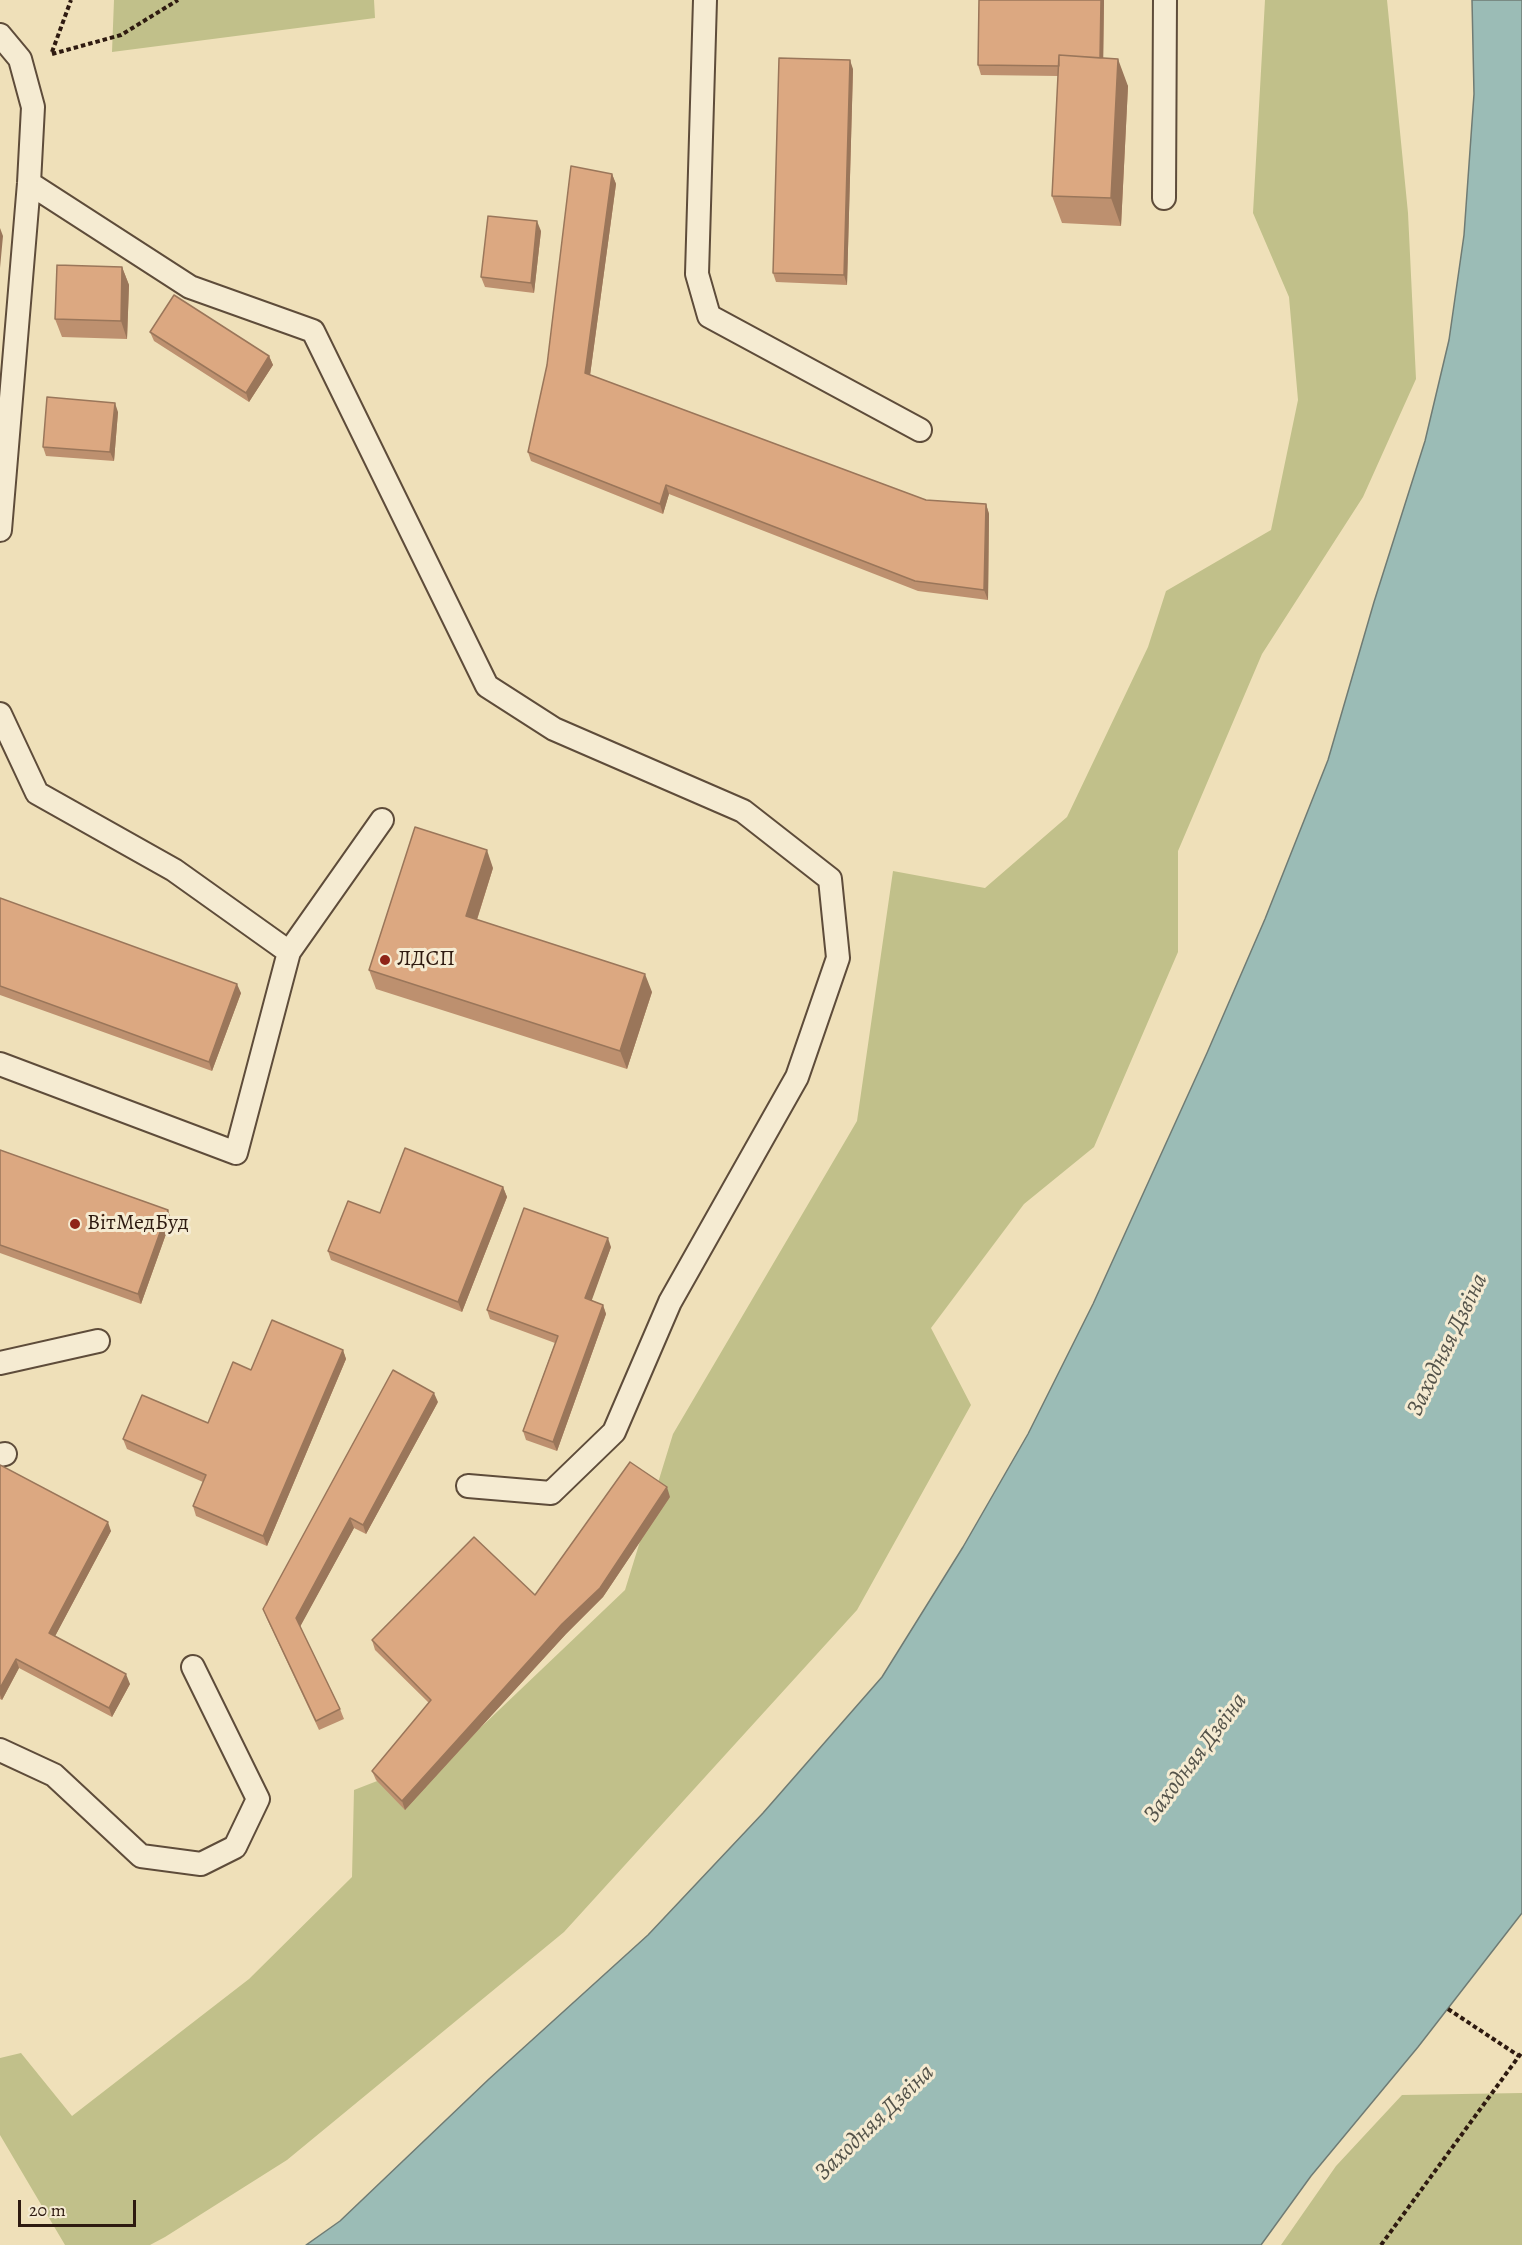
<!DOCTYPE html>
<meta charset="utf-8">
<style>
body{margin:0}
#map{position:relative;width:1522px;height:2245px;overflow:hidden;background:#efe0b9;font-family:Alegreya,serif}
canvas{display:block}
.scale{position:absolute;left:18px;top:2200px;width:118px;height:27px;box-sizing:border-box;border:3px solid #2e1a10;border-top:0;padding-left:8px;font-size:18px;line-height:21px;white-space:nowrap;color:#2e1a10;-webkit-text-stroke:4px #f5ebd2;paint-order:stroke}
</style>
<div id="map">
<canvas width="1522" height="2245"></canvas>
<div class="scale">20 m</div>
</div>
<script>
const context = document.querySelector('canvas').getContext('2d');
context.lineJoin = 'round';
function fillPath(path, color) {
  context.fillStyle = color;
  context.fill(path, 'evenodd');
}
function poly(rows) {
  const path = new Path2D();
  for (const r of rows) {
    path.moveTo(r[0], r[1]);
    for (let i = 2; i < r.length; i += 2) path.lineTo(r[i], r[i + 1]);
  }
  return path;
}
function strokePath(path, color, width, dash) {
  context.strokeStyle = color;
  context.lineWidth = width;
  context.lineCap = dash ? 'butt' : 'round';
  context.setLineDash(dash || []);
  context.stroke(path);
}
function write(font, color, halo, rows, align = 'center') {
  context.font = font + ' Alegreya,serif';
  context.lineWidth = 6;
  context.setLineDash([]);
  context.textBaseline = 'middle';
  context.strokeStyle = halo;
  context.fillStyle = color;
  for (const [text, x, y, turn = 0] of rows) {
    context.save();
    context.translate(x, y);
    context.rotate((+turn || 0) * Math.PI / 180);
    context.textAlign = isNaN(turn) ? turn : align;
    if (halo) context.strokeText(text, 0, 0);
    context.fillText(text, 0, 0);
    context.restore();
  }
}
fillPath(poly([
 [114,0,374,0,375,18,112,52],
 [1265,0,1387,0,1408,213,1416,379,1363,497,1262,654,1178,851,1178,952,1094,1147,1024,1204,931,1328,971,1405,857,1610,564,1932,287,2160,165,2237,150,2245,65,2245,0,2135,0,2058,21,2053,72,2116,249,1979,352,1877,354,1790,457,1750,625,1590,673,1434,857,1121,893,871,985,888,1067,817,1148,647,1166,591,1271,530,1298,400,1289,297,1253,213],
 [1522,2093,1522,2245,1281,2245,1336,2166,1402,2095]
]), '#c1c08a');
const water = poly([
 [1472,0,1522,0,1522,1913,1418,2047,1311,2176,1261,2245,306,2245,340,2221,489,2079,648,1935,763,1813,882,1677,963,1547,1028,1434,1093,1304,1207,1053,1265,919,1328,760,1374,602,1425,441,1449,340,1464,235,1474,94,1472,0]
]);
fillPath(water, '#9bbcb6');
strokePath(water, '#6f7b74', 1.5);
const lane = poly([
 [705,0,697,274,709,316,920,430],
 [0,35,20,59,33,107,29,183,0,530],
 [29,183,190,287,313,331,487,686,554,729,743,811,830,879,838,958,797,1077,670,1302,614,1432,551,1493,468,1486],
 [1164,198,1165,0],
 [0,714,37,793,174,870,289,952,236,1153,0,1064],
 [289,952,382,820],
 [0,1363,98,1341],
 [0,1455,5,1454],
 [0,1750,54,1775,141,1856,201,1864,235,1847,258,1799,193,1667]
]);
strokePath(lane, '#5e4c3a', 26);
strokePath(poly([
 [52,52,71,0],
 [52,54,121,35,178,0],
 [1448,2009,1519,2056],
 [1381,2245,1522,2052]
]), '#2e1a10', 4, [4.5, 3]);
strokePath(lane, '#f5ebd2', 22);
fillPath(poly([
 [979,0,1104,0,1103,58,1128,86,1121,226,1062,223,1052,196,1058,76,981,75,978,65],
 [853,69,847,285,776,282,773,273],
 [612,174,616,184,590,375,926,500,986,504,989,514,988,600,918,591,669,494,663,514,531,461,528,452],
 [541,231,534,293,485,287,481,277],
 [122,267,129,285,127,339,62,337,55,319],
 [150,332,269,356,273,365,249,402,154,341],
 [118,412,114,461,46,456,43,447],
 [493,868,477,920,652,992,627,1069,376,989,369,970],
 [0,898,241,993,212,1071,0,995],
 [0,1150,168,1210,171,1220,141,1304,0,1253],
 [503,1187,507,1197,462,1312,331,1260,328,1251,380,1213],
 [611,1247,591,1300,603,1305,606,1314,557,1451,526,1440,523,1431,555,1343,490,1319,487,1310],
 [343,1350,346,1359,267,1546,196,1516,193,1506,203,1482,127,1449,123,1439,208,1423,251,1370],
 [438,1402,366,1534,354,1528,300,1626,340,1709,344,1719,319,1730,267,1619,263,1609],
 [0,1465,111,1531,55,1636,130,1684,112,1717,19,1668,2,1700,0,1699],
 [670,1497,603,1597,566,1634,405,1810,376,1780,372,1771,429,1703,375,1650,372,1640,535,1595]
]), '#bd906f');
fillPath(poly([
 [1101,0,1104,0,1103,77,1099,67],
 [1118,59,1128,86,1121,226,1111,198],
 [850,60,853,69,847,285,844,275],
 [612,174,616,184,589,383,585,373],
 [537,221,541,231,534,293,531,283],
 [0,228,3,236,0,268],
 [122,267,129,285,127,339,121,321],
 [269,356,273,365,249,402,246,393],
 [115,403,118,412,114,461,110,452],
 [666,485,669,494,663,514,660,504],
 [986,504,989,514,988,600,984,590],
 [487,850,493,868,472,935,466,916],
 [645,974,652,992,627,1069,620,1051],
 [237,984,241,993,212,1071,209,1062],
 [503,1187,507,1197,462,1312,458,1302],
 [168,1210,171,1220,141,1304,138,1294],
 [608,1238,611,1247,589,1308,585,1298],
 [603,1305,606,1314,557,1451,553,1442],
 [343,1350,346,1359,267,1546,263,1536],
 [434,1393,438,1402,366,1534,363,1525],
 [667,1487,670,1497,603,1597,566,1634,405,1810,402,1801],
 [350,1518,354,1528,300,1627,296,1618],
 [108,1522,111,1531,52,1642,49,1633],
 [16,1659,19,1668,2,1700,0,1695,0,1688],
 [126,1674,130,1684,112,1717,109,1708]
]), '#9a765a');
const building = poly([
 [979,0,1101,0,1100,58,1059,55,1059,66,978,65,979,0],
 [1059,55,1118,59,1111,198,1052,196,1059,55],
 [779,58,850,60,844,275,773,273,779,58],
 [571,166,612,174,585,373,926,500,986,504,984,590,915,581,666,485,660,504,528,452,547,365,571,166],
 [488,216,537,221,531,283,481,277,488,216],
 [57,265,122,267,121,321,55,319,57,265],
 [174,295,269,356,246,393,150,332,174,295],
 [47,397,115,403,110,452,43,447,47,397],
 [415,827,487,850,466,916,645,974,620,1051,369,970,415,827],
 [0,898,237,984,209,1062,0,986,0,898],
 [405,1148,503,1187,458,1302,328,1251,348,1201,380,1213,405,1148],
 [0,1150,168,1210,138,1294,0,1245,0,1150],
 [524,1208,608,1238,585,1298,603,1305,553,1442,523,1431,558,1336,487,1310,524,1208],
 [272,1320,343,1350,263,1536,193,1506,206,1475,123,1439,142,1395,208,1423,233,1362,251,1370,272,1320],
 [393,1370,434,1393,363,1525,350,1518,296,1618,340,1709,316,1721,263,1609,393,1370],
 [630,1462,667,1487,600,1588,562,1624,402,1801,372,1771,431,1700,372,1640,474,1537,535,1595,630,1462],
 [0,1465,108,1522,49,1633,126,1674,109,1708,16,1659,0,1688,0,1465]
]);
fillPath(building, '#dca881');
strokePath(building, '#9a765a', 1.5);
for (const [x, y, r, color] of [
 [385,960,6,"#8f2418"],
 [75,1224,6,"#8f2418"]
]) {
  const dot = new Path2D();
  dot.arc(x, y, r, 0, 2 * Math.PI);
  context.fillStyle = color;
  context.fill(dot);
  strokePath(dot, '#f5ebd2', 2);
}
write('22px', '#2e1a10', '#f5ebd2', [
 ["ЛДСП",397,960],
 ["ВітМедБуд",87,1224]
], 'left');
write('italic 24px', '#54534a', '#f5ebd2', [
 ["Заходняя Дзвіна",1448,1345,-64],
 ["Заходняя Дзвіна",1196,1758,-53],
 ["Заходняя Дзвіна",875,2123,-44]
]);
</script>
